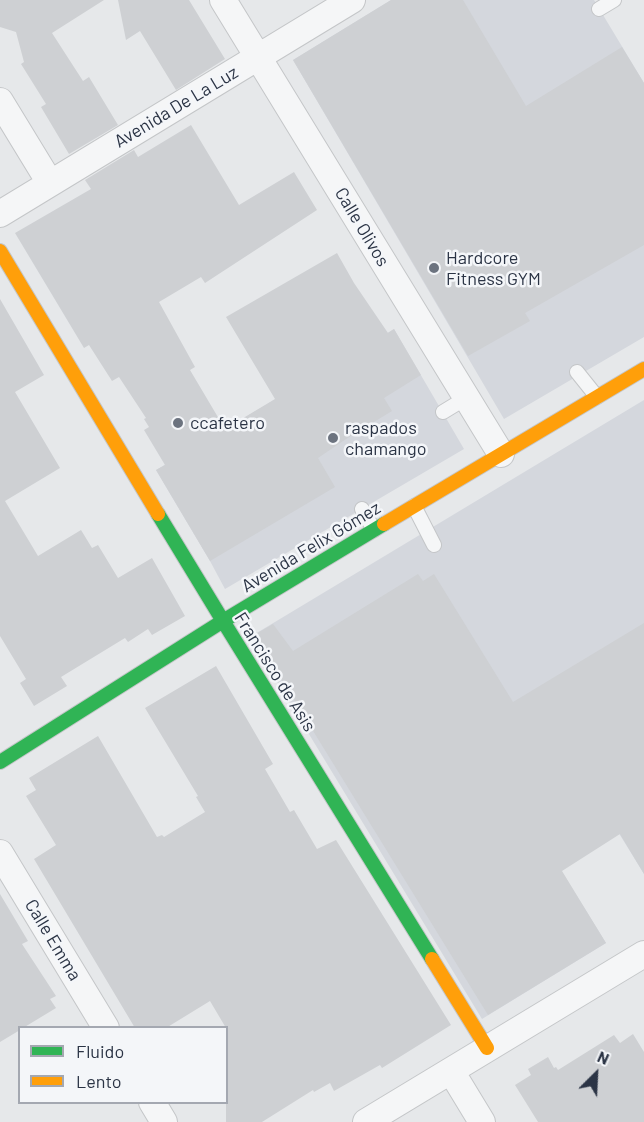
<!DOCTYPE html>
<meta charset="utf-8">
<style>
body{margin:0}
#map{position:relative;width:644px;height:1122px;overflow:hidden;background:#e6e8ea;font-family:Barlow,sans-serif}
canvas{display:block}
.legend{position:absolute;left:18px;top:1026px;width:210px;height:78px;box-sizing:border-box;background:#f4f6f9;border:2px solid #a4a8b1;margin:0;padding:8px 10px;list-style:none;font-size:18px;color:#2b3445}
.legend li{display:flex;align-items:center;gap:12px;height:30px}
.legend b{width:30px;border:2px solid #a4a8b1}
.north{position:absolute;left:566px;top:1044px;width:60px;height:60px;-webkit-text-stroke:4px #f4f6f9;paint-order:stroke;rotate:24deg;font-size:16px;font-weight:700;line-height:24px;text-align:center;color:#2b3445}
.north::after{content:'';display:block;margin:auto;width:21px;height:27px;background:#2b3445;clip-path:polygon(50% 0,100% 100%,50% 72%,0 100%)}
</style>
<div id="map">
<canvas width="644" height="1122"></canvas>
<ul class="legend">
<li><b style="height:8px;background:#30b455"></b>Fluido</li>
<li><b style="height:8px;background:#ff9f0a"></b>Lento</li>
</ul>
<div class="north">N</div>
</div>
<script>
const context = document.querySelector('canvas').getContext('2d');
context.lineJoin = 'round';
function fillPath(path, color) {
  context.fillStyle = color;
  context.fill(path, 'evenodd');
}
function poly(rows) {
  const path = new Path2D();
  for (const r of rows) {
    path.moveTo(r[0], r[1]);
    for (let i = 2; i < r.length; i += 2) path.lineTo(r[i], r[i + 1]);
  }
  return path;
}
function strokePath(path, color, width, dash) {
  context.strokeStyle = color;
  context.lineWidth = width;
  context.lineCap = dash ? 'butt' : 'round';
  context.setLineDash(dash || []);
  context.stroke(path);
}
function write(font, color, halo, rows, align = 'center') {
  context.font = font + ' Barlow,sans-serif';
  context.lineWidth = 5;
  context.setLineDash([]);
  context.textBaseline = 'middle';
  context.strokeStyle = halo;
  context.fillStyle = color;
  for (const [text, x, y, turn = 0] of rows) {
    context.save();
    context.translate(x, y);
    context.rotate((+turn || 0) * Math.PI / 180);
    context.textAlign = isNaN(turn) ? turn : align;
    if (halo) context.strokeText(text, 0, 0);
    context.fillText(text, 0, 0);
    context.restore();
  }
}
fillPath(poly([
 [391,0,594,0,644,83,644,337,504,419,293,60],
 [394,329,464,449,225,589,210,561,156,470],
 [644,400,644,874,580,770,520,804,606,943,482,1019,250,637]
]), '#d4d7dd');
fillPath(poly([
 [0,0,104,0,52,33,83,81,89,77,118,125,69,154,41,107,46,104,21,64,24,62,16,32,0,27],
 [118,0,189,0,225,59,176,90,140,31,126,40],
 [391,0,463,0,526,106,622,47,644,83,644,245,525,313,530,321,468,356,293,60],
 [191,125,239,205,294,172,317,210,205,283,201,277,159,302,195,367,190,370,225,429,275,399,226,317,337,253,354,283,388,333,394,329,421,375,384,398,392,411,346,439,318,458,335,487,210,561,156,470,165,465,144,430,149,427,144,419,146,418,119,377,112,381,89,345,84,348,15,233,91,189,85,180,134,150,138,157],
 [0,299,44,375,15,392,60,468,5,501,38,556,81,530,92,548,98,545,118,578,152,558,185,616,152,635,148,629,128,642,125,638,61,677,67,686,34,706,20,683,26,679,0,636],
 [418,574,423,581,434,574,513,702,644,623,644,874,620,834,562,871,606,943,488,1015,254,635,273,624,293,651],
 [216,666,273,764,265,769,290,812,294,810,317,849,336,840,451,1025,382,1068,380,1065,334,1091,330,1083,314,1092,313,1090,262,1122,226,1122,226,1028,210,1001,166,1028,135,1028,34,859,56,845,26,796,36,790,29,778,98,736,157,837,162,835,164,837,205,812,196,797,198,796,145,708],
 [0,894,28,941,22,944,56,996,50,999,56,1008,23,1028,20,1028,20,1030,0,1042],
 [633,1034,644,1052,644,1122,538,1122,515,1085,531,1075,528,1069,548,1057,554,1068,556,1067,558,1070,614,1035,620,1043]
]), '#ced0d3');
const lane = poly([
 [599,9,614,0],
 [577,372,597,397],
 [443,412,466,398],
 [414,506,434,545],
 [362,509,374,530]
]);
const street = poly([
 [223,0,501,454],
 [0,101,50,183],
 [0,214,352,0],
 [0,853,106,1028],
 [451,1071,482,1122],
 [152,1102,164,1122],
 [366,1122,644,954]
]);
const fast = poly([
 [158,514,223,621,432,959],
 [0,762,223,621,384,524]
]);
const slow = poly([
 [0,251,158,514],
 [384,524,644,369],
 [432,959,487,1048]
]);
strokePath(lane, '#c4c6c8', 16);
strokePath(street, '#c4c6c8', 28);
strokePath(fast, '#c4c6c8', 16);
strokePath(slow, '#c4c6c8', 16);
strokePath(lane, '#f5f6f7', 14);
strokePath(street, '#f5f6f7', 26);
strokePath(fast, '#30b455', 14);
strokePath(slow, '#ff9f0a', 14);
for (const [x, y, r, color] of [
 [434,268,6,"#6c737f"],
 [178,423,6,"#6c737f"],
 [333,438,6,"#6c737f"]
]) {
  const dot = new Path2D();
  dot.arc(x, y, r, 0, 2 * Math.PI);
  context.fillStyle = color;
  context.fill(dot);
  strokePath(dot, '#f4f6f9', 2);
}
write('18px', '#2b3445', '#f4f6f9', [
 ["Avenida De La Luz",176,107,-31],
 ["Calle Olivos",362,227,59],
 ["Avenida Felix Gómez",311,547,-31],
 ["Francisco de Asis",275,672,58],
 ["Calle Emma",53,940,59]
]);
write('18px', '#2b3445', '#f4f6f9', [
 ["Hardcore",446,258],
 ["Fitness GYM",446,279],
 ["ccafetero",190,423],
 ["raspados",345,428],
 ["chamango",345,449]
], 'left');
</script>
